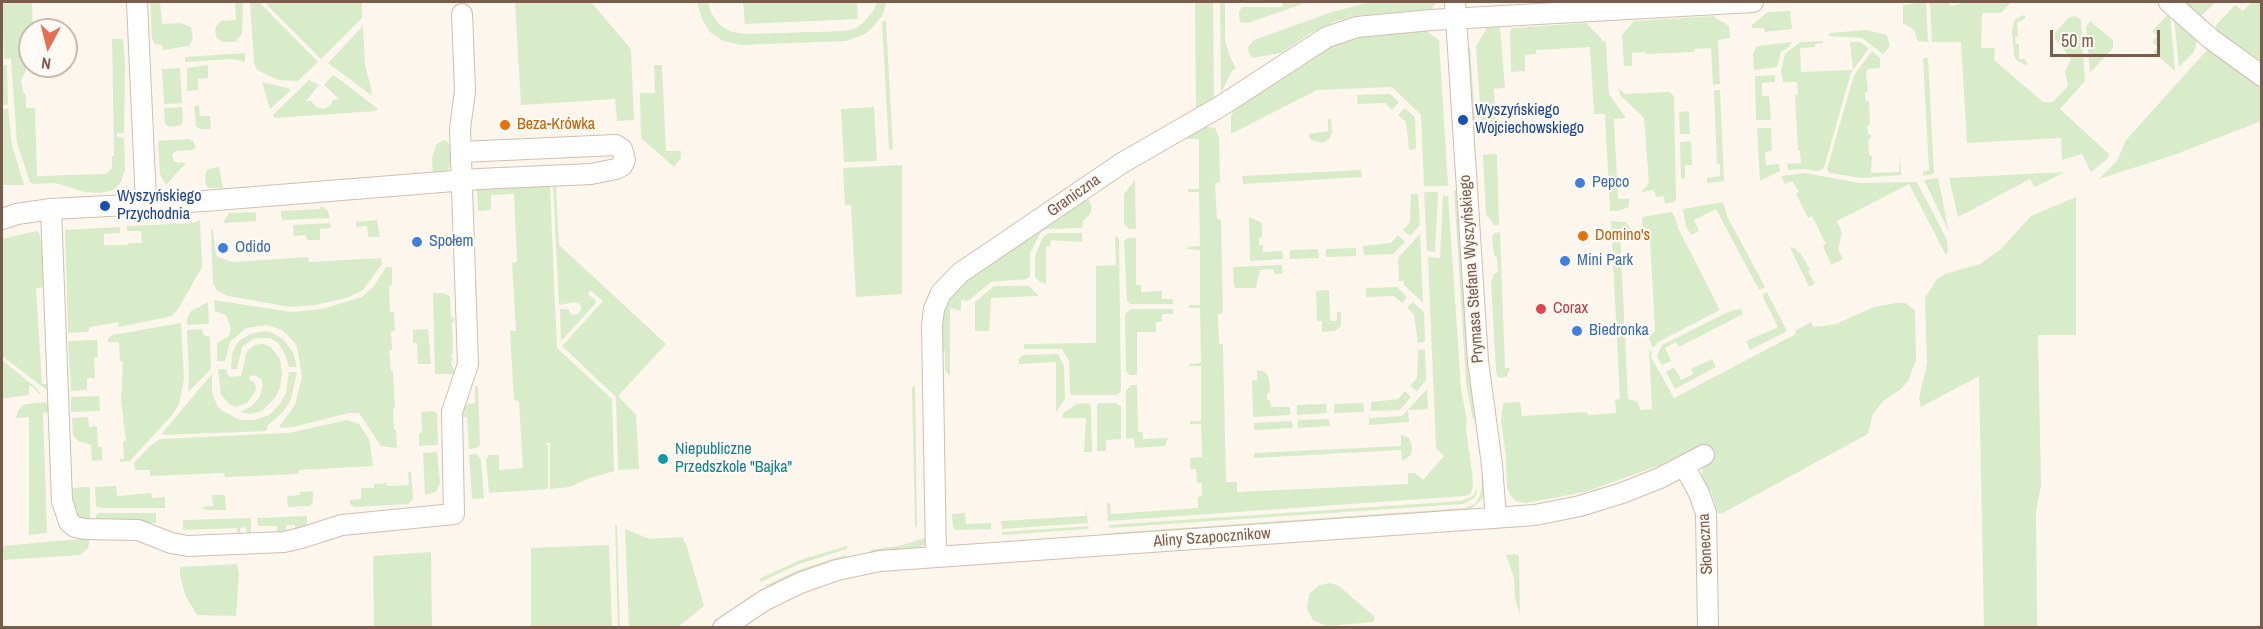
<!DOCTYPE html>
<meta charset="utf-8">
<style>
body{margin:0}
#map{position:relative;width:2263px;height:629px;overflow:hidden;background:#fdf6ec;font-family:"Archivo Narrow",sans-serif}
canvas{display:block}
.frame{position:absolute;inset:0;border:3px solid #7a5c4d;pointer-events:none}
.north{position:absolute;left:18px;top:18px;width:60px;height:60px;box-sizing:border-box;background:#fffaf3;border:2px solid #cabbb1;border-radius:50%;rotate:187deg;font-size:16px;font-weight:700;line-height:24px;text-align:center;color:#7a5c4d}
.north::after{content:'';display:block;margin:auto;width:21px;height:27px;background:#e76f51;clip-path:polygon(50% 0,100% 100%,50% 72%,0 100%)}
.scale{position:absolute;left:2050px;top:30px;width:110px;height:27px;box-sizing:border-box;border:3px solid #7a5c4d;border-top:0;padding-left:8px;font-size:18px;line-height:21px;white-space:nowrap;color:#7a5c4d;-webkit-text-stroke:4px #fffaf3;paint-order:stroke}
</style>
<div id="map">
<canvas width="2263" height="629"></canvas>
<div class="frame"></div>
<div class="north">N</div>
<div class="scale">50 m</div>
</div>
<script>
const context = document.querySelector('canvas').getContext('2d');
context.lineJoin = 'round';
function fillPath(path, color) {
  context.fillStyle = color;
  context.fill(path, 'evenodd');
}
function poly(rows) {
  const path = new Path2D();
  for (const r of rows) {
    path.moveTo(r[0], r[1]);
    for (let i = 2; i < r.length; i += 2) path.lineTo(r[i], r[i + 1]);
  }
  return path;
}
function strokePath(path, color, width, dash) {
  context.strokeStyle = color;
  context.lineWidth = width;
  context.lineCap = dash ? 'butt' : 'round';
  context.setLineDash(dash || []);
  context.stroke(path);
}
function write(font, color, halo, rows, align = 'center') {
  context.font = font + ' "Archivo Narrow",sans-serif';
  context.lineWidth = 4.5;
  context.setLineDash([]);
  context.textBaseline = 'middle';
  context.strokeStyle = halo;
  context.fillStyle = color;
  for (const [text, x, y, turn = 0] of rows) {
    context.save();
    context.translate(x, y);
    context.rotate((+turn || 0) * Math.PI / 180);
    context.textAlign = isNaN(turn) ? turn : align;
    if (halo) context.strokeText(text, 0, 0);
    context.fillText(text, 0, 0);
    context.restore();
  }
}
fillPath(poly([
 [2,2,32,2,33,30,30,30,30,58,26,58,26,70,21,81,23,92,26,95,26,108,35,108,37,176,106,174,112,168,112,156,114,156,112,39,123,39,125,63,124,133,117,133,117,137,124,138,125,170,121,182,113,190,101,193,85,192,55,183,33,184,30,182,17,143,11,59,4,59],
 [150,2,160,2,162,24,181,23,191,27,193,38,189,46,163,50,162,45,155,44,152,39],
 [235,2,243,2,242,34,235,42,222,42,216,37,215,28,221,21,236,20],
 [250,2,259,2,318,62,298,81,278,80,257,70,254,62],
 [264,2,362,2,362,18,321,59],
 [515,2,591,2,631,49,634,120,617,121,615,99,521,105],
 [697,2,708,2,711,13,721,26,732,32,745,34,846,31,856,28,864,22,874,10,877,2,887,2,882,16,872,28,865,34,846,41,741,45,723,41,710,32,702,19],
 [743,2,857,2,858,19,745,24],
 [1195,2,1213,2,1214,98,1198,108,1196,108],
 [1220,2,1225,2,1225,40,1230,57,1236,68,1232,71,1221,93],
 [1283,2,1308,2,1248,23,1240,22,1239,12,1242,7,1283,7],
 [1370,2,1437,2,1431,9,1355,16,1336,21,1309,34,1281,53,1253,58,1249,53,1248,47,1254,40,1332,12],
 [1926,2,1928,42,1918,41,1914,30,1903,23,1903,5],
 [1930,2,1947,2,1951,6,1966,2,2011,2,2001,13,1982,13,1981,48,1995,48,1994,60,2043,102,2053,102,2068,86,2065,72,2071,59,2055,39,2055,33,2068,18,2075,16,2081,19,2085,81,2060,109,2110,155,2107,159,2091,172,2082,154,2062,160,2061,138,1967,143,1961,42,1932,42],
 [2181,2,2216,2,2201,16,2197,16],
 [2252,2,2261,2,2261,69,2215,30,2216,25,2235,5,2243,11],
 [2173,10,2195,32,2197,40,2194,52,2179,67],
 [1790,11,1792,29,1765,32,1764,28,1752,28,1752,25,1768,12],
 [2170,12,2175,71,2153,52,2158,47,2152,42,2157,36,2152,31],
 [2023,15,2026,17,2021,21,2017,22,2018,36,2015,37,2016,44,2019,44,2019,59,2024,59,2028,63,2026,65,2017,61,2014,55,2012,32,2014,21],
 [1713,16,1729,26,1730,38,1718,40,1720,84,1713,85,1711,48,1694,49,1694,52,1645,54,1645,52,1632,53,1632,66,1624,66,1622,35,1634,21],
 [882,21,886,21,893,149,889,150],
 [2090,21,2113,40,2113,48,2090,73,2086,27],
 [1586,23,1601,38,1602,41,1606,42,1609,94,1626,118,1614,119,1618,199,1630,199,1628,207,1618,211,1610,211,1605,114,1594,114,1590,47,1536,50,1536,54,1525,55,1525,71,1511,72,1510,32,1512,28],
 [363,26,365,64,372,93,371,95,328,63],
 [1500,27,1505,88,1494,89,1496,132,1484,132,1482,131,1476,46,1487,28],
 [1427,28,1428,32,1439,40,1448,186,1424,186,1421,115,1392,87,1317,90,1231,134,1231,116,1238,103,1313,53,1352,35],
 [1866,30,1887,35,1890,46,1883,54,1862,38,1829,36,1829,33],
 [1823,41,1823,43,1815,44,1815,47,1800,48,1801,72,1853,70,1850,42,1860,42,1869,48,1851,73,1824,168,1818,171,1805,169,1788,170,1787,164,1801,163,1800,150,1798,150,1795,95,1798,94,1797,82,1783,82,1781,71,1785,54,1800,42],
 [1792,42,1788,48,1781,52,1777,67,1754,70,1753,54,1757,46],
 [1467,47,1470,47,1476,133,1472,129],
 [2211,49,2261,85,2261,121,2174,155,2099,179,2117,161,2126,140,2207,50],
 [1872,51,1880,58,1880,68,1868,69,1866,72,1868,92,1865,92,1866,101,1869,101,1870,125,1867,126,1868,134,1871,135,1871,139,1868,139,1869,155,1872,156,1871,173,1899,172,1900,154,1901,175,1861,178,1830,173,1827,169,1854,75],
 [245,53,245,62,233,59,185,62,185,57],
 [1923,58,1928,58,1934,174,1923,176,1923,172,1929,170],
 [2,65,7,65,8,105,2,105],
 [208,65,208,78,198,79,198,90,187,91,187,68],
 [654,65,662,65,666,151,681,151,681,158,674,167,641,138,640,93,655,93],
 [180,68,182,103,164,104,162,69],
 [1775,75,1775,82,1762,83,1762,96,1769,96,1771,120,1756,120,1755,76],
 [332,76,335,76,378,109,376,111,274,118,273,115,309,80,319,85,306,101,311,101,316,107,323,109,330,106,333,100,339,99,324,85],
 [262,82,288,88,291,90,270,109],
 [1618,88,1625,94,1669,92,1674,96,1676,200,1674,202,1665,204,1664,196,1656,197,1654,190,1641,192,1649,183,1644,118,1621,96],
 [1714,90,1720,90,1724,181,1707,183,1707,178,1720,176,1720,164,1717,164],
 [1390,94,1399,102,1392,110,1385,103,1358,104,1357,95],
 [199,105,200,116,210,116,211,129,200,129,196,126,194,106],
 [182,107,183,120,181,125,170,127,165,124,164,108],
 [874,107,877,161,844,162,841,109],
 [1405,108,1415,117,1416,149,1409,150,1406,122,1398,115],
 [2,109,8,109,12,145,24,185,2,185],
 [1689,111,1690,134,1680,134,1679,112],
 [1328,119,1331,119,1332,133,1329,139,1322,143,1311,140,1308,134,1328,131],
 [1202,126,1215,128,1219,138,1220,182,1215,183,1217,219,1221,220,1223,313,1218,314,1219,344,1223,344,1226,482,1237,482,1237,492,1408,484,1408,473,1415,473,1423,480,1444,456,1436,448,1428,257,1440,258,1443,196,1448,196,1461,388,1467,421,1466,429,1472,472,1473,488,1470,494,1465,496,1108,521,1107,503,1110,503,1111,514,1198,508,1198,497,1202,496,1202,483,1197,483,1196,469,1190,469,1190,458,1202,457,1201,424,1190,424,1190,421,1201,421,1201,366,1189,366,1189,364,1201,363,1200,308,1189,308,1189,305,1200,305,1200,250,1187,249,1188,247,1200,246,1199,192,1188,192,1188,189,1199,189,1199,139,1188,139,1188,136],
 [1757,128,1771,128,1772,151,1765,152,1766,165,1779,164,1780,171,1760,181],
 [188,139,193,141,196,148,192,150,176,151,172,154,174,162,186,163,166,185,160,174,158,141],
 [443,140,447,141,451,148,451,165,446,172,433,176,432,158,436,145],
 [1691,141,1692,165,1685,165,1685,178,1681,179,1680,142],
 [1497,154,1499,225,1494,225,1486,214,1483,155],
 [902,165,902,294,856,297,851,205,845,205,843,168],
 [219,167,223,188,208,188,206,185,205,174,208,169],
 [1361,170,1362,177,1243,184,1242,176],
 [2065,172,2035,187,2030,179,1958,217,1949,178],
 [1805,173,1859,183,1917,182,1947,240,1948,250,1946,255,1909,184,1837,221,1842,233,1838,249,1843,259,1831,265,1823,246,1826,244,1812,216,1808,218,1796,194,1799,192,1792,181,1785,184,1781,176],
 [1938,178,1949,232,1924,180],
 [1135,180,1136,229,1129,229,1124,223,1124,194],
 [550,186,557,348,612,399,614,471,587,479,570,487,550,489,550,443,546,443,546,445,548,445,548,489,489,493,486,459,489,455,499,455,499,470,523,468,519,401,514,400,510,331,516,331,512,263,517,262,514,194,491,195,491,210,478,211,477,190],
 [553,186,556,186,559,245,666,344,618,396,636,415,639,469,618,470,616,397,562,346,603,301,590,290,588,294,596,301,595,304,561,341,560,309,568,309,572,315,578,314,581,309,581,305,575,302,559,305],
 [1454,190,1459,190,1476,414,1473,420,1466,383],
 [1424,192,1438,192,1435,252,1427,251],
 [1411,194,1418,194,1420,225,1410,236,1403,230,1410,222],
 [2076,197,2076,335,2038,335,2041,486,2036,511,2037,627,1984,627,1979,376,1921,407,1919,398,1927,364,1925,298,1937,279,1945,274,1980,264,2001,249,2031,216],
 [1081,200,1089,200,1092,207,1090,214,1083,221,1082,228,1047,229,1041,232,1030,253,1030,276,1027,279,991,282,968,301,961,300,961,311,950,308,950,376,945,370,945,351,940,351,941,322,948,300,960,285],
 [1723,202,1728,218,1765,287,1759,290,1716,209,1694,220,1699,231,1691,235,1686,226,1683,209],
 [321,206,327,210,330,218,282,220,281,211,320,209],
 [256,212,256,221,223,223,229,213],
 [1672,212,1675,217,1678,228,1720,310,1658,342,1653,348,1649,338,1655,331,1650,239,1643,231,1642,217],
 [1249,217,1262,223,1262,237,1259,238,1259,245,1263,245,1263,252,1282,251,1283,259,1250,261],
 [200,220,202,267,178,309,172,316,119,327,118,322,90,327,88,332,68,333,65,230,120,227,120,233,104,234,104,245,128,245,128,243,142,243,141,231,127,231,127,226,193,223],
 [377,220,380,237,368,237,367,226,356,227,356,222],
 [1611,221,1626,222,1631,229,1631,231,1620,232,1628,399,1638,402,1640,410,1652,409,1649,348,1652,353,1651,357,1674,398,1796,334,1795,331,1811,322,1814,327,1836,324,1874,307,1896,303,1905,303,1915,310,1916,360,1908,381,1901,389,1883,401,1873,414,1868,434,1721,514,1718,513,1711,491,1705,488,1701,481,1702,470,1705,464,1660,469,1658,466,1585,492,1526,503,1516,501,1510,495,1507,487,1506,457,1501,420,1503,403,1520,402,1522,416,1587,412,1588,415,1616,413,1615,400,1620,399],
 [330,223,331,228,320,229,320,240,307,240,306,235,294,236,293,225],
 [211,228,213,231,216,256,232,262,308,257,309,262,381,258,382,264,363,290,349,297,316,305,290,307,228,296,217,291,213,283],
 [36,231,39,233,41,242,46,243,48,287,36,288,42,384,53,384,48,391,2,356,2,239],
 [1500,232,1505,368,1510,368,1507,376,1503,378,1498,377,1496,371,1491,282,1494,274,1498,272,1497,258,1494,255,1492,237,1494,233],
 [1049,233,1082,233,1082,242,1051,240,1050,246,1046,247,1046,284,1040,282,1035,277,1035,256,1043,237],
 [1420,234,1421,255,1423,303,1404,285,1404,281,1399,281,1398,258],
 [1398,235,1405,242,1393,254,1364,255,1363,246,1391,243],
 [1115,236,1119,238,1121,392,1116,395,1072,395,1070,392,1069,361,1062,349,1024,349,1024,344,1096,343,1096,266,1116,265],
 [1128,238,1136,238,1136,285,1141,285,1141,292,1162,291,1162,299,1173,299,1173,304,1130,304,1127,301,1124,241],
 [1790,247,1796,249,1798,253,1800,252,1810,270,1808,271,1815,284,1809,287],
 [1356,248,1356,256,1326,257,1326,249],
 [1318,249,1319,258,1290,259,1290,250],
 [1282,265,1283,274,1275,274,1273,269,1260,270,1256,288,1236,288,1234,286,1233,267],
 [386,267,392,267,392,285,389,286,390,312,394,312,395,331,391,331,392,350,389,350,391,371,393,371,395,408,393,409,394,430,396,430,397,448,381,446,359,413,349,413,293,427,280,428,280,425,295,405,302,377,297,347,293,341,282,330,267,325,246,328,230,342,225,361,217,361,217,343,229,336,231,328,226,315,215,311,214,300,292,312,322,309,362,297,374,286],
 [994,286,1029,286,1039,296,991,298,989,331,975,331,975,302],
 [1397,287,1407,297,1402,303,1394,296,1366,297,1366,288],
 [1329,290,1330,321,1337,321,1337,312,1341,312,1341,326,1335,331,1322,332,1322,321,1317,321,1316,291],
 [1767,292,1787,331,1750,350,1746,341,1778,327,1762,295],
 [433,293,443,293,450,296,451,316,455,320,452,323,453,354,451,356,453,360,451,362,454,370,460,367,456,374,435,374],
 [208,302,209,324,187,325,187,319,191,311],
 [1413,302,1424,312,1425,342,1418,343,1414,315,1407,307],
 [1131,309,1173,309,1173,314,1162,314,1162,322,1156,322,1156,332,1137,332,1137,375,1130,375,1126,371,1125,314],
 [1741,309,1743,314,1679,347,1676,342,1665,348,1671,361,1662,365,1657,356,1662,345,1730,311],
 [181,323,184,380,179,404,172,415,130,461,120,462,120,459,124,459,123,441,126,441,121,400,123,362,120,361,119,342,108,342,108,339,112,335],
 [202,329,204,335,210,337,211,369,188,392,189,376,187,330],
 [428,329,431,364,418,364,417,343,413,343,413,330],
 [265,331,273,333,284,340,293,353,297,367,289,367,285,354,278,343,270,338,261,338,253,339,242,347,237,369,231,369,232,353,239,341,250,334],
 [97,340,98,357,94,357,95,378,87,378,87,390,71,391,68,341],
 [263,344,271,347,280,359,282,374,280,387,275,398,262,411,251,414,240,412,252,406,259,398,263,386,261,379,254,375,250,376,249,380,253,381,256,386,255,392,247,403,235,407,228,403,221,395,218,369,226,369,228,375,231,377,241,376,247,351,255,345],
 [1425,349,1426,380,1417,391,1410,386,1417,378,1418,350],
 [1058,354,1064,366,1065,399,1056,412,1056,362,1019,364,1019,359,1023,355],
 [1712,359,1716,367,1675,389,1666,372,1674,367,1681,380,1693,374,1691,369],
 [2,360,34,386,41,394,39,394,32,386,29,386,29,395,2,399],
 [1257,370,1265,372,1269,378,1270,393,1267,393,1267,400,1270,400,1271,407,1290,407,1290,415,1253,417,1252,381,1257,380],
 [289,372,297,372,291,399,283,412,268,425,266,431,164,435,162,433,212,374,212,393,217,405,221,410,240,420,255,420,269,415,280,404,286,393],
 [1131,385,1137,385,1138,432,1143,432,1143,439,1168,438,1165,446,1135,448,1134,438,1126,439,1126,391],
 [475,386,478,386,480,445,476,448,469,449,467,417,456,418,461,405,475,403],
 [915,386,917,525,915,528,912,387],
 [1427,389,1428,409,1408,410,1409,422,1369,425,1369,418,1402,416],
 [1405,391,1411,397,1400,410,1371,411,1371,402,1398,399],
 [99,396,100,411,71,412,71,397],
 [46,402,54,412,43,413,47,533,29,535,29,417,16,418,18,410,25,404],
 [1099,403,1116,403,1121,406,1121,439,1106,440,1106,451,1097,451,1097,405],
 [1363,403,1364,412,1334,413,1334,404],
 [1077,404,1088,403,1091,406,1092,452,1084,452,1086,418,1062,418,1063,413],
 [1326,404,1327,413,1297,415,1297,405],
 [433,411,437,413,438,442,437,445,419,446,419,433,422,433,421,412],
 [88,417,89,427,97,426,98,447,102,447,102,460,92,461,91,445,78,441,73,435,72,418],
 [1329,419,1330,426,1298,428,1298,420],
 [347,420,359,424,369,439,373,466,299,470,299,474,225,477,224,473,150,476,150,470,135,470,134,463,150,446,160,439,289,433],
 [1292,421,1293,428,1254,430,1254,423],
 [1401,435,1409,438,1412,446,1411,455,1402,461,1401,450,1254,458,1254,453,1401,446],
 [437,452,440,483,436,492,425,495,423,453],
 [476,454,481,459,484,498,472,499,469,455],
 [408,472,411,472,413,499,408,504,354,507,350,504,350,500,361,499,361,488,374,488,374,484,387,483,387,486,409,485],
 [1485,474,1483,498,1470,510,1113,535,1110,533,1465,508,1475,504,1479,498,1482,486,1481,475],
 [116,486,117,496,151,493,152,498,165,497,165,508,102,508,96,506,95,487],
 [90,487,90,522,82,522,73,514,71,488],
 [1477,489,1477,493,1474,498,1463,504,1109,528,1109,525,1461,501,1473,496],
 [313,491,313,502,310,506,288,507,287,496,300,495,300,492],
 [212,495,225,495,226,510,206,510,201,507,213,506],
 [1085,505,1088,523,1002,529,1001,521,1086,516],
 [99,513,156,513,156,523,96,522,96,515],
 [965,513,966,524,991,523,991,529,955,530,953,527,952,514],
 [307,516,307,525,304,530,295,535,295,525,286,525,286,535,278,536,277,526,258,526,257,518],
 [251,518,251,537,247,538,246,527,240,528,241,538,238,538,237,528,183,530,183,520],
 [615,525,617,525,620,627,618,627],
 [1089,526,1088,529,1002,535,1002,532],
 [625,529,650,539,682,537,686,544,704,606,678,627,629,627],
 [928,537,926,544,916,549,872,553,869,550,899,546],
 [90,538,88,548,80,555,2,560,2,546],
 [609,545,612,627,531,627,531,548],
 [847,546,847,549,799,564,761,582,759,579,800,560],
 [431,552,432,627,374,627,373,556],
 [848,554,844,559,771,587,764,586,801,569],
 [1516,554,1519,556,1520,615,1515,598,1514,578,1506,555],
 [237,564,239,574,236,616,197,615,185,595,180,576,180,567],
 [1331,583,1339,586,1375,617,1373,622,1327,626,1313,620,1307,609,1309,594,1319,585]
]), '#d8ecc9');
const minor = poly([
 [137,2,146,203],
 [1455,2,1478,361,1492,465,1496,518],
 [2169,2,2211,39,2262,76],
 [51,209,62,501,69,522,75,527,85,529,138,530,171,543,188,546,284,542,301,538,342,525,454,514,452,412,468,364,460,129,465,91,462,14],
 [2,219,17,214,51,209,204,201,479,179,591,174,616,169,622,166,625,160,622,149,616,145,461,152],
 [1684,466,1699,493,1706,513,1708,628],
 [936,557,932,326,934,309,941,293,960,273,1122,163,1221,106,1327,37,1357,27,1431,20,1753,2],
 [723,628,765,600,800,583,837,570,880,561,1535,515,1580,506,1622,493,1660,478,1704,455]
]);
strokePath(minor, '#d1beb0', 22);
strokePath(minor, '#fff', 20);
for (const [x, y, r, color] of [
 [1463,120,6,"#1a4fb4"],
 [505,125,6,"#e8710a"],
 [1580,183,6,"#3f7fe0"],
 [105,206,6,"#1a4fb4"],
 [1583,236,6,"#e8710a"],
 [417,242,6,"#3f7fe0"],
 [223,248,6,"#3f7fe0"],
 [1565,261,6,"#3f7fe0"],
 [1541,309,6,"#e0444e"],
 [1577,331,6,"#3f7fe0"],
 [663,459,6,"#0f9aa8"]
]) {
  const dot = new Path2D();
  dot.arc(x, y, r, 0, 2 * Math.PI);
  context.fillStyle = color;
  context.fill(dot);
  strokePath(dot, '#fffaf3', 2);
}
write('16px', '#164399', '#fffaf3', [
 ["Wyszyńskiego",1475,111],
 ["Wojciechowskiego",1475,129],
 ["Wyszyńskiego",117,197],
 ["Przychodnia",117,215]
], 'left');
write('16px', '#c56008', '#fffaf3', [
 ["Beza-Krówka",517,125],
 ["Domino's",1595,236]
], 'left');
write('16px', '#366cbe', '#fffaf3', [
 ["Pepco",1592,183],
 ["Społem",429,242],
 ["Odido",235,248],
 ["Mini Park",1577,261],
 ["Biedronka",1589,331]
], 'left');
write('16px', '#7a5c4d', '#fffaf3', [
 ["Graniczna",1074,196,-35],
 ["Prymasa Stefana Wyszyńskiego",1472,269,-94],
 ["Aliny Szapocznikow",1212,538,-4],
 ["Słoneczna",1706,544,-93]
]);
write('16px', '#be3a42', '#fffaf3', [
 ["Corax",1553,309]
], 'left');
write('16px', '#0d838f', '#fffaf3', [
 ["Niepubliczne",675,450],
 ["Przedszkole \"Bajka\"",675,468]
], 'left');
</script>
